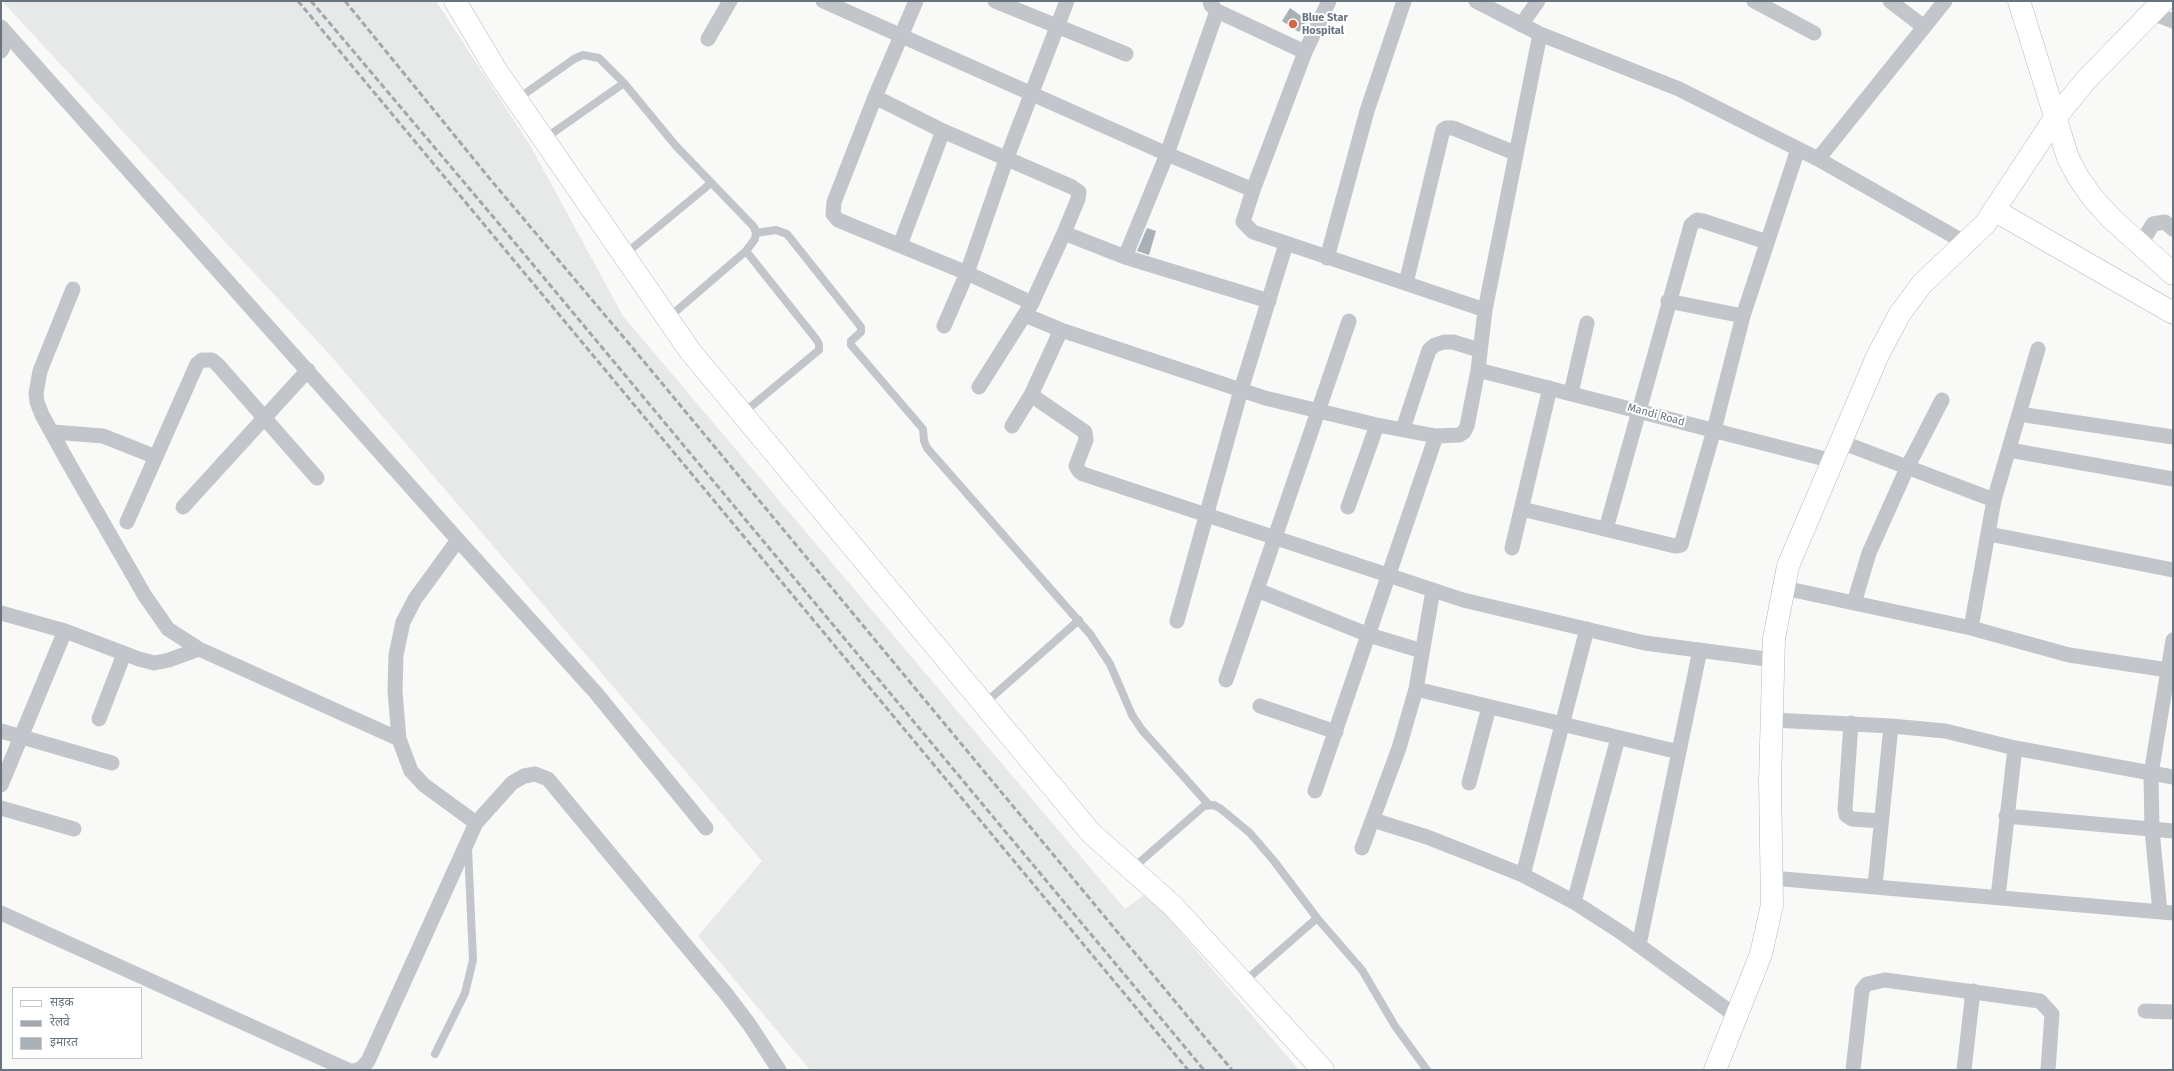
<!DOCTYPE html>
<meta charset="utf-8">
<style>
body{margin:0}
#map{position:relative;width:2174px;height:1071px;overflow:hidden;background:#f9f9f8;font-family:"Fira Sans","Noto Sans Devanagari",sans-serif}
canvas{display:block}
.frame{position:absolute;inset:0;border:2px solid #67747f;pointer-events:none}
.legend{position:absolute;left:12px;top:987px;width:130px;height:72px;box-sizing:border-box;background:#fff;border:1px solid #c2c7cc;margin:0;padding:5px 7px;list-style:none;font-size:12px;color:#67747f}
.legend li{display:flex;align-items:center;gap:8px;height:20px}
.legend b{width:20px;border:1px solid #c2c7cc}
</style>
<div id="map">
<canvas width="2174" height="1071"></canvas>
<div class="frame"></div>
<ul class="legend">
<li><b style="height:5px;background:#fff"></b>सड़क</li>
<li><b style="height:5px;background:#a2a7ad"></b>रेलवे</li>
<li><b style="height:11px;background:#a9b0b6"></b>इमारत</li>
</ul>
</div>
<script>
const context = document.querySelector('canvas').getContext('2d');
context.lineJoin = 'round';
function fillPath(path, color) {
  context.fillStyle = color;
  context.fill(path, 'evenodd');
}
function poly(rows) {
  const path = new Path2D();
  for (const r of rows) {
    path.moveTo(r[0], r[1]);
    for (let i = 2; i < r.length; i += 2) path.lineTo(r[i], r[i + 1]);
  }
  return path;
}
function strokePath(path, color, width, dash) {
  context.strokeStyle = color;
  context.lineWidth = width;
  context.lineCap = dash ? 'butt' : 'round';
  context.setLineDash(dash || []);
  context.stroke(path);
}
function write(font, color, halo, rows, align = 'center') {
  context.font = font + ' "Fira Sans",sans-serif';
  context.lineWidth = 4;
  context.setLineDash([]);
  context.textBaseline = 'middle';
  context.strokeStyle = halo;
  context.fillStyle = color;
  for (const [text, x, y, turn = 0] of rows) {
    context.save();
    context.translate(x, y);
    context.rotate((+turn || 0) * Math.PI / 180);
    context.textAlign = isNaN(turn) ? turn : align;
    if (halo) context.strokeText(text, 0, 0);
    context.fillText(text, 0, 0);
    context.restore();
  }
}
fillPath(poly([
 [2,1,436,1,530,145,623,316,1125,909,1147,893,1299,1070,810,1070,698,936,762,861,331,356]
]), '#e7e8e8');
fillPath(poly([
 [1290,8,1307,20,1299,32,1282,21],
 [1147,228,1156,231,1149,255,1137,251]
]), '#a9b0b6');
const secondary = poly([
 [455,1,496,70,690,351,1091,833,1173,906,1323,1070],
 [2019,1,2068,158,2078,177,2092,197,2111,218,2173,274],
 [1994,210,2173,313],
 [1715,1070,1761,954,1772,905,1770,781,1774,639,1788,566,1877,357,1899,315,1922,284,1985,224,2055,118,2086,80,2163,1]
]);
strokePath(secondary, '#b4b9bd', 23);
strokePath(poly([
 [516,100,574,59,583,55,599,58,624,83,676,146,754,227,756,233,755,239,746,251,816,339,819,344,819,350,742,414],
 [544,139,624,83],
 [756,233,776,230,787,234,861,327,861,332,851,341,851,345,923,429,924,441,927,448,1090,634,1110,664,1132,715,1142,730,1209,805],
 [624,255,711,183],
 [668,318,746,251],
 [984,704,1079,620],
 [1133,868,1204,806,1214,805,1221,809,1250,833,1274,861,1317,918,1362,970,1395,1026,1427,1070],
 [1244,982,1317,918],
 [435,1054,465,993,473,960,468,848]
]), '#c2c5c9', 8);
strokePath(poly([
 [823,1,1167,154,1253,190],
 [916,1,875,97,834,202,833,214,838,220,967,273,1032,303],
 [995,1,1126,54],
 [1210,1,1211,5,1217,11,1305,52],
 [1329,1,1305,52,1253,190,1243,222,1253,232,1485,310],
 [1476,1,1540,34,1679,89,1818,159,1964,242],
 [1754,1,1814,33],
 [1890,1,1924,27],
 [2152,13,2173,21],
 [1521,25,1538,1],
 [1,27,458,540,596,693,706,828],
 [708,39,730,1],
 [1,51,9,36],
 [875,97,943,131,1072,187,1079,192,1078,199,1064,233,1032,303,979,387],
 [1818,159,1945,1],
 [1064,233,1125,257,1269,301],
 [900,245,943,131],
 [2140,245,2153,224,2165,222,2173,229],
 [1125,257,1167,154,1217,11],
 [1327,258,1367,111,1404,1],
 [1406,283,1443,130,1446,128,1453,128,1515,153],
 [73,289,40,371,36,393,37,402,42,415,68,462,145,596,159,616,168,629,199,649,399,739],
 [1668,301,1743,316],
 [1025,315,1061,330,1265,398,1377,425,1436,436,1459,435,1464,432,1467,426,1478,370,1485,310,1540,34],
 [944,326,967,273,1006,160,1067,1],
 [1478,370,1833,461],
 [1571,393,1587,323],
 [1031,395,1085,432,1086,440,1076,466,1079,471,1083,474,1463,600,1645,643,1774,660],
 [2019,414,2173,437],
 [1012,426,1031,395,1061,330],
 [1403,429,1429,350,1435,345,1444,342,1453,342,1479,350],
 [53,432,103,436,156,457],
 [1841,442,1994,500],
 [2009,450,2173,479],
 [183,507,308,370],
 [1348,507,1377,425],
 [1522,509,1675,546,1681,545,1714,430,1743,316,1798,149],
 [127,522,197,364,202,360,212,360,218,365,317,478],
 [1606,529,1691,225,1697,220,1703,221,1767,242],
 [1989,534,2173,570],
 [458,540,415,599,403,622,396,655,395,691,399,739,411,771,424,785,476,823],
 [1512,548,1550,388],
 [1784,588,1971,628,2069,655,2168,670],
 [1257,590,1369,635,1422,651],
 [1854,603,1869,553,1908,466,1942,400],
 [1,613,65,631,139,659,154,663,169,660,199,649],
 [1177,621,1241,390,1286,244],
 [1971,628,1994,500,2038,349],
 [1226,680,1349,321],
 [1416,689,1679,752],
 [1260,706,1336,732],
 [99,719,124,654],
 [1772,720,1891,726,1945,731,2015,748,2173,777],
 [1851,723,1845,809,1846,815,1852,819,1881,821],
 [1,731,112,763],
 [1469,783,1489,707],
 [1,785,65,631],
 [1315,791,1436,436],
 [1,808,74,829],
 [2006,816,2173,831],
 [1373,820,1427,837,1473,855,1523,875,1574,902,1622,933,1736,1016],
 [1362,848,1399,748,1416,689,1433,590],
 [1523,875,1587,629],
 [1772,878,2173,913],
 [1875,886,1891,726],
 [1998,897,2015,748],
 [1574,902,1618,738],
 [2160,912,2152,830,2151,774,2173,640],
 [1,913,348,1070],
 [1639,945,1700,650],
 [2145,1011,2173,1012],
 [356,1070,361,1069,368,1061,476,823,512,783,524,776,535,774,548,779,727,995,749,1024,779,1070],
 [1853,1070,1862,990,1867,984,1885,980,2040,1001,2052,1014,2048,1070],
 [1964,1070,1973,991]
]), '#c2c5c9', 15);
strokePath(secondary, '#fff', 22);
strokePath(poly([
 [298,1,1188,1070],
 [311,1,495,219,1204,1070],
 [345,1,490,179,631,346,1232,1070]
]), '#a2a7ad', 3, [6, 3]);
for (const [x, y, r, color] of [
 [1293,24,5,"#cf6a42"]
]) {
  const dot = new Path2D();
  dot.arc(x, y, r, 0, 2 * Math.PI);
  context.fillStyle = color;
  context.fill(dot);
  strokePath(dot, '#fff', 1.5);
}
write('bold 11px', '#67747f', '#fff', [
 ["Blue Star",1302,18],
 ["Hospital",1302,31]
], 'left');
write('11px', '#67747f', '#fff', [
 ["Mandi Road",1656,415,15]
]);
</script>
